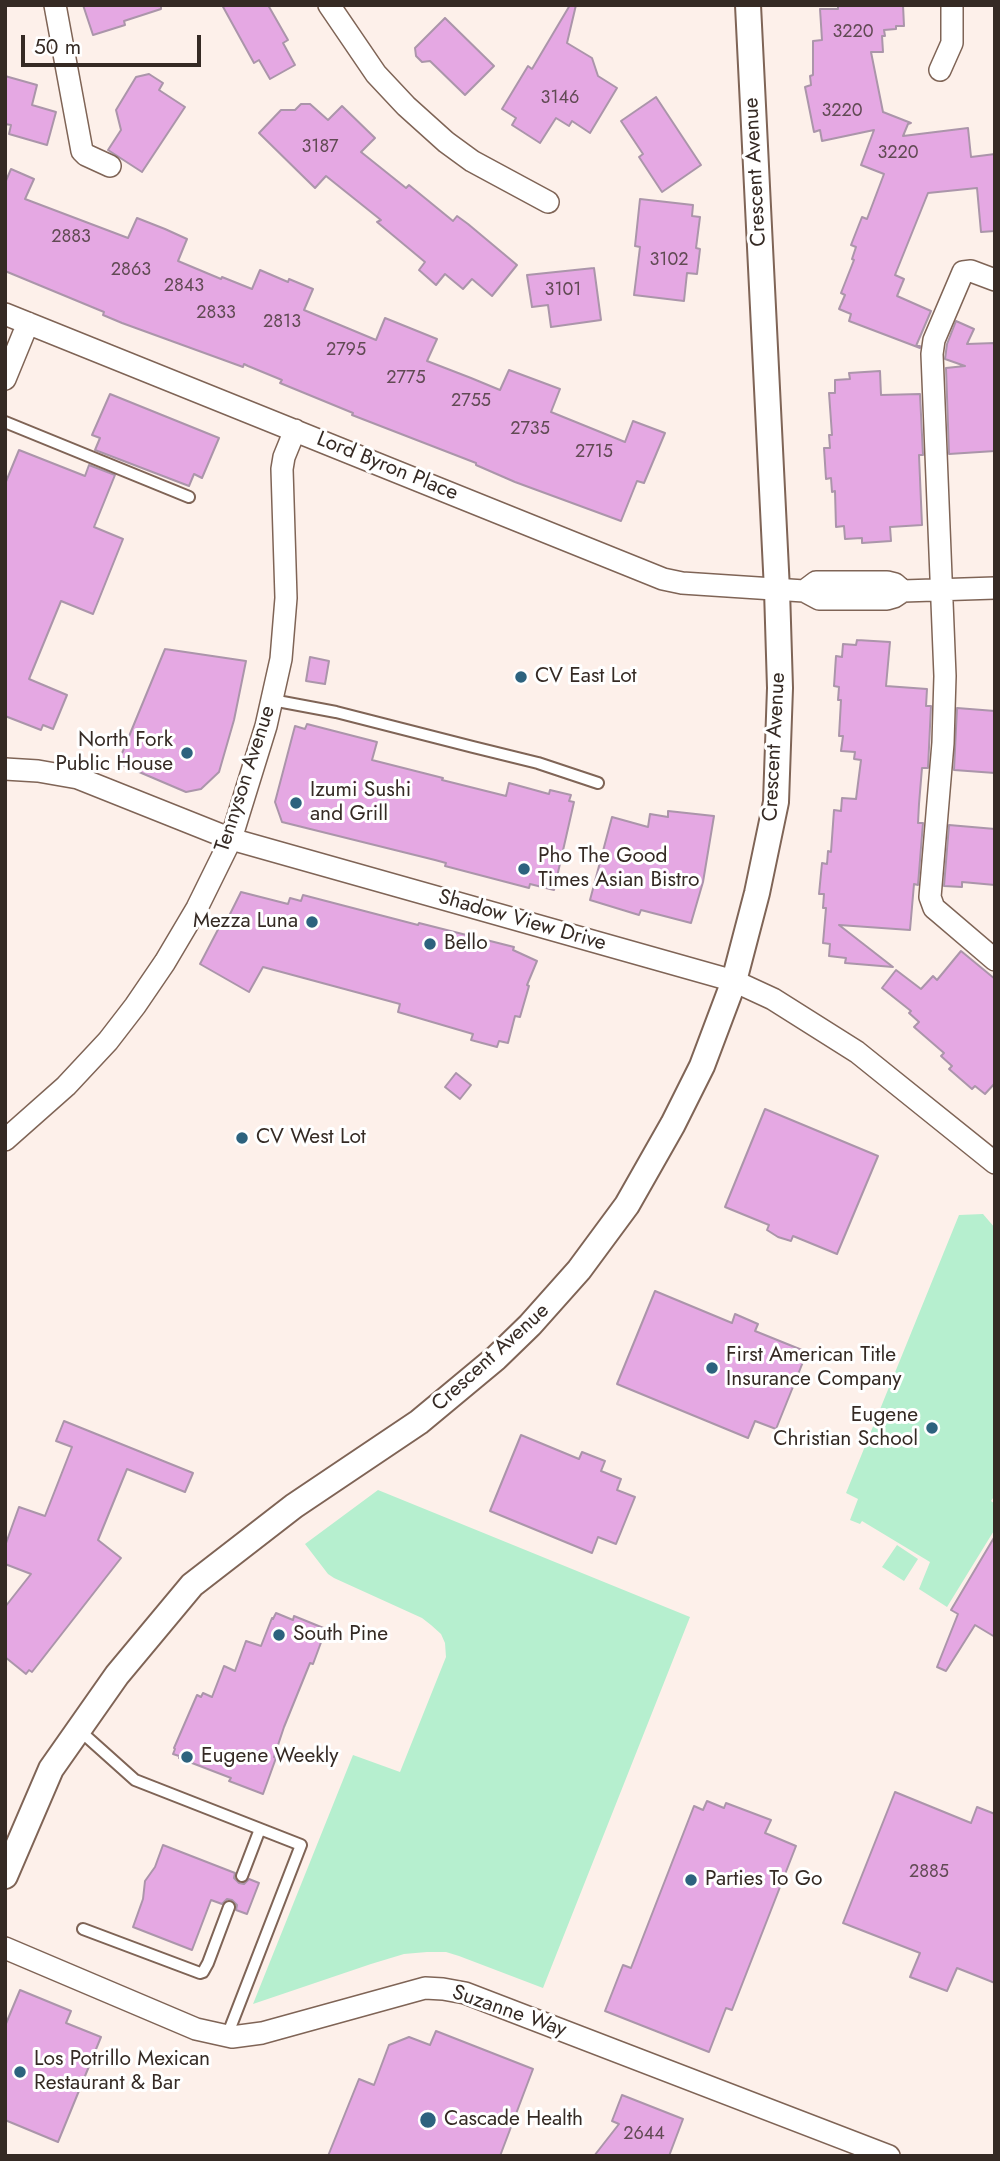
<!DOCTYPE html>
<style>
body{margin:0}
#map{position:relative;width:1000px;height:2161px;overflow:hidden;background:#fdf0ea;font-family:Jost,sans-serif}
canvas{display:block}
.frame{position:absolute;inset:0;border:7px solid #352a24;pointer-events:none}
.scale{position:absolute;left:21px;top:35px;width:180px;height:32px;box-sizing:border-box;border:4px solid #352a24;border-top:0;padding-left:9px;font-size:21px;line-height:24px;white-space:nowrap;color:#352a24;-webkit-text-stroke:5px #fff;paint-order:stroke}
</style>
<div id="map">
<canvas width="1000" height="2161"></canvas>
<div class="frame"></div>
<div class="scale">50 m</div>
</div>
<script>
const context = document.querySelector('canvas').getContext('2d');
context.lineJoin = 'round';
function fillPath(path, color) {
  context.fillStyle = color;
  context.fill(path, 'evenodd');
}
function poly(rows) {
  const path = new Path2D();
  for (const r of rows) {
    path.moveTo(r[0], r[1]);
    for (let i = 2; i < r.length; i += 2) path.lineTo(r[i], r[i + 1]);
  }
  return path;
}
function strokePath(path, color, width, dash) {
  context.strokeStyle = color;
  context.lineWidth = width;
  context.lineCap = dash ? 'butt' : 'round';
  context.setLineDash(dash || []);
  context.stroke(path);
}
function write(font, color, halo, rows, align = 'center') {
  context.font = font + ' Jost,sans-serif';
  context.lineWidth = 6;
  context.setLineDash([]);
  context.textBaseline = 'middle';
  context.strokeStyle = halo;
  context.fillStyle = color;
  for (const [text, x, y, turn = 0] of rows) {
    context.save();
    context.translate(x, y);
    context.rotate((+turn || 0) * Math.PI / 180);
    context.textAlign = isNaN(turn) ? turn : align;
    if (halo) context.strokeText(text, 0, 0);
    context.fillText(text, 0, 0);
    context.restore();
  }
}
fillPath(poly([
 [983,1214,995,1228,995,1495,991,1501,995,1504,995,1529,947,1607,919,1589,930,1562,862,1521,860,1524,850,1520,858,1499,846,1493,959,1215],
 [378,1490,690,1617,543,1988,459,1956,446,1952,427,1952,404,1954,371,1964,253,2004,353,1755,400,1772,446,1657,445,1643,441,1634,431,1625,422,1618,334,1578,328,1574,305,1544],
 [897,1545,918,1559,904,1581,882,1567]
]), '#b6efcf');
const building = poly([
 [83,5,161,5,161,9,124,21,125,25,93,35,83,5],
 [222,5,268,5,288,40,283,43,295,65,270,79,259,60,254,63,222,5],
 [570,5,576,5,567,43,592,58,598,76,617,88,590,133,572,121,569,126,556,118,540,143,512,125,516,118,502,109,528,66,532,69,570,5],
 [838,5,903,5,904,26,896,26,896,29,884,30,885,36,882,36,883,52,871,52,883,112,911,123,908,124,903,136,968,128,971,157,995,154,995,231,981,232,977,188,928,193,895,275,904,279,897,296,931,311,916,346,920,346,920,348,849,321,851,314,839,309,845,295,841,293,854,260,852,259,856,247,851,245,862,217,867,219,884,174,861,165,874,130,822,141,820,130,814,132,805,87,811,85,810,76,813,75,813,41,822,40,820,9,838,9,838,5],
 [445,18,494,66,465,95,430,61,422,62,416,56,415,48,445,18],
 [149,74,163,83,159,90,185,107,142,172,108,150,121,130,116,110,136,77,149,74],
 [5,76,37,85,32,105,56,112,47,145,9,134,11,125,5,124,5,76],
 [656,97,701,165,662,192,639,157,643,154,621,121,656,97],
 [301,104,310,104,328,120,342,106,375,138,361,152,406,188,409,185,453,221,457,216,468,224,517,265,492,296,472,279,463,289,445,274,436,285,419,270,425,262,377,222,381,220,326,176,315,188,259,133,281,110,295,110,301,104],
 [11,169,34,179,25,199,128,238,137,218,165,229,187,239,178,261,221,279,222,277,252,289,260,270,288,282,289,279,313,289,304,310,376,340,385,318,437,339,427,361,471,378,500,390,509,370,560,389,551,412,625,442,633,421,665,433,644,483,637,481,621,521,515,482,476,465,476,463,352,415,353,413,280,383,282,380,248,366,244,364,243,367,122,323,103,315,104,312,5,271,5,183,11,169],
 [640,199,693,205,692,216,700,217,696,248,700,249,697,274,687,273,684,301,634,295,640,247,635,246,640,199],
 [594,268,601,320,551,327,548,305,532,307,527,275,594,268],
 [956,321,974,329,967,344,995,343,995,451,949,454,946,368,965,366,945,359,947,344,956,321],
 [880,371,881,395,920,394,923,455,919,455,922,525,890,527,891,541,862,543,862,538,845,539,844,526,836,527,835,491,832,492,831,478,826,479,824,448,830,448,829,435,832,435,829,393,835,393,835,380,850,379,849,373,880,371],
 [110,394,219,438,202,478,194,474,189,486,95,450,100,438,92,435,110,394],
 [19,450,85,476,89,465,115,475,94,527,123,539,93,614,61,601,29,679,67,695,53,729,43,725,41,730,5,716,5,484,19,450],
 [857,640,890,642,886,686,927,689,926,706,931,706,928,768,922,768,919,804,918,823,923,823,918,885,914,884,910,930,839,925,893,967,845,963,846,958,829,956,830,944,823,943,826,908,823,908,824,894,819,894,822,863,827,864,828,851,831,852,834,810,841,811,842,798,856,799,861,760,854,759,855,752,841,751,843,736,839,736,841,700,838,700,839,687,834,686,836,656,842,657,843,644,856,645,857,640],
 [165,649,246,661,234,720,219,772,201,789,186,792,118,763,165,649],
 [310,657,329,661,325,684,306,681,310,657],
 [957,708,995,711,995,773,954,770,957,708],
 [307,724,377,742,372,760,443,778,442,780,506,796,509,783,549,794,550,790,571,795,569,801,574,802,554,890,530,884,529,888,445,866,446,863,435,860,282,822,275,802,295,726,305,729,307,724],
 [668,811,714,816,703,882,691,923,641,910,639,915,590,900,612,817,648,827,650,814,668,817,668,811],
 [949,825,995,829,995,885,962,882,962,887,944,886,949,825],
 [241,892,288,904,290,898,301,901,303,895,418,925,419,923,514,947,513,950,537,961,527,985,529,986,520,1017,515,1016,508,1043,499,1041,497,1047,471,1040,473,1034,398,1012,400,1004,263,967,249,992,200,964,224,918,227,920,241,892],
 [961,951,995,979,995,1083,985,1094,975,1086,972,1089,949,1069,952,1066,941,1056,944,1053,914,1027,919,1022,909,1013,911,1011,882,988,896,970,921,989,933,976,937,980,961,951],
 [456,1073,471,1085,460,1099,445,1087,456,1073],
 [765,1109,878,1156,837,1254,793,1236,791,1241,778,1237,767,1230,769,1225,725,1207,765,1109],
 [655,1291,732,1323,735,1314,758,1324,755,1331,807,1352,776,1429,755,1421,748,1438,617,1384,655,1291],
 [64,1421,193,1473,185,1492,127,1469,98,1540,121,1558,32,1672,29,1670,26,1674,5,1657,5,1607,31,1574,5,1564,5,1546,19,1507,45,1516,72,1447,56,1441,64,1421],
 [521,1435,579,1459,582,1452,605,1461,601,1471,621,1479,617,1490,635,1497,616,1544,598,1537,592,1553,490,1511,521,1435],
 [995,1536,995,1637,975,1625,946,1671,937,1667,958,1614,951,1610,995,1536],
 [276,1613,293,1620,294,1616,326,1629,313,1664,310,1663,284,1727,274,1757,276,1758,263,1794,229,1781,231,1778,179,1758,179,1756,173,1754,175,1749,174,1748,197,1695,201,1697,203,1693,212,1697,224,1666,235,1671,246,1641,261,1646,272,1618,273,1619,276,1613],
 [895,1792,971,1823,977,1807,995,1814,995,1983,957,1968,947,1991,910,1977,920,1953,843,1923,895,1792],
 [707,1801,724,1808,726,1803,771,1820,765,1833,796,1846,732,2010,726,2008,709,2052,605,2011,623,1965,631,1968,694,1806,703,1810,707,1801],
 [163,1845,235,1873,234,1878,239,1883,244,1884,249,1879,259,1883,247,1914,236,1910,237,1905,232,1900,227,1899,222,1904,211,1900,192,1950,133,1927,143,1899,145,1881,155,1867,163,1845],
 [20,1990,71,2011,66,2023,101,2037,58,2142,5,2120,5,2026,20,1990],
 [436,2031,533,2069,500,2156,328,2156,359,2079,374,2085,389,2045,409,2037,430,2045,436,2031],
 [622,2095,683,2119,669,2156,594,2156,619,2124,612,2121,622,2095]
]);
fillPath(building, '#e5a8e3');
strokePath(building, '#ab95aa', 2);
const service = poly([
 [5,422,189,497],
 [272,700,336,712,473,747,538,763,598,783],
 [78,1729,135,1780,301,1845,227,2036],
 [242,1876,260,1829],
 [83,1929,200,1973,203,1972,208,1963,229,1907]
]);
const minor = poly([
 [55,5,82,151,86,155,110,166],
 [329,5,376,74,406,106,446,142,472,161,548,202],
 [940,70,952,43,952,5],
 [995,280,971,271,963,272,934,340,932,354,945,676,943,743,930,897,934,908,940,913,995,960],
 [5,314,663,579,682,583,804,591,819,599,887,599,894,597,903,591,995,588],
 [5,379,28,323],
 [804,591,816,582,887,582,895,584,903,591],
 [5,769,38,771,78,778,231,839,734,981,773,999,857,1052,995,1163],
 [5,1140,66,1086,108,1041,135,1006,165,962,197,908,231,839,266,726,281,659,286,598,282,469,284,457,295,430],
 [5,1948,196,2029,232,2037,262,2033,425,1988,443,1989,465,1993,889,2156]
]);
const tertiary = poly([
 [5,1876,51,1769,117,1675,192,1585,294,1506,419,1422,496,1358,530,1325,579,1270,627,1205,673,1124,702,1066,734,981,757,893,776,802,780,688,777,590,748,5]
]);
strokePath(service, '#7f6456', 14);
strokePath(minor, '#7f6456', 24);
strokePath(tertiary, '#7f6456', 28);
strokePath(service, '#fff', 10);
strokePath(minor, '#fff', 21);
strokePath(tertiary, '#fff', 24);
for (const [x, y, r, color] of [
 [521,677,7,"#2d627e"],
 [187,753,7,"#2d627e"],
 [296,803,7,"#2d627e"],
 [524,869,7,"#2d627e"],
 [312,922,7,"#2d627e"],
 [430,944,7,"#2d627e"],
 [242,1138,7,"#2d627e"],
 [712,1368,7,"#2d627e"],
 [932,1428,7,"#2d627e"],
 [279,1635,7,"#2d627e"],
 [187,1757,7,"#2d627e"],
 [691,1880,7,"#2d627e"],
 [20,2072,7,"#2d627e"],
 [428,2120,9,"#2d627e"]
]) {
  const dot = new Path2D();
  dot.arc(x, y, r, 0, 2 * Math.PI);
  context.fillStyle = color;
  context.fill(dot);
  strokePath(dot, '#fff', 2.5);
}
write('18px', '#614a54', null, [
 ["3220",853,33],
 ["3146",560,99],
 ["3220",842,112],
 ["3187",320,148],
 ["3220",898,154],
 ["2883",71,238],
 ["3102",669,261],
 ["2863",131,271],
 ["2843",184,287],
 ["3101",563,291],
 ["2833",216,314],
 ["2813",282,323],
 ["2795",346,351],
 ["2775",406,379],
 ["2755",471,402],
 ["2735",530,430],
 ["2715",594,453],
 ["2885",929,1873],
 ["2644",644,2135]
]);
write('21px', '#352a24', '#fff', [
 ["Crescent Avenue",756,172,-93],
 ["Lord Byron Place",387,467,22],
 ["Crescent Avenue",775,747,-87],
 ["Tennyson Avenue",246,779,-72],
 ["Shadow View Drive",522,921,16],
 ["Crescent Avenue",491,1358,-42],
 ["Suzanne Way",509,2012,19]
]);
write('21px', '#352a24', '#fff', [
 ["CV East Lot",535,677],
 ["North Fork",173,741,"right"],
 ["Public House",173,765,"right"],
 ["Izumi Sushi",310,791],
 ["and Grill",310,815],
 ["Pho The Good",538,857],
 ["Times Asian Bistro",538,881],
 ["Mezza Luna",298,922,"right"],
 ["Bello",444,944],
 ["CV West Lot",256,1138],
 ["First American Title",726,1356],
 ["Insurance Company",726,1380],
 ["Eugene",918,1416,"right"],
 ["Christian School",918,1440,"right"],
 ["South Pine",293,1635],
 ["Eugene Weekly",201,1757],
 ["Parties To Go",705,1880],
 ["Los Potrillo Mexican",34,2060],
 ["Restaurant & Bar",34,2084],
 ["Cascade Health",444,2120]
], 'left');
</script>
